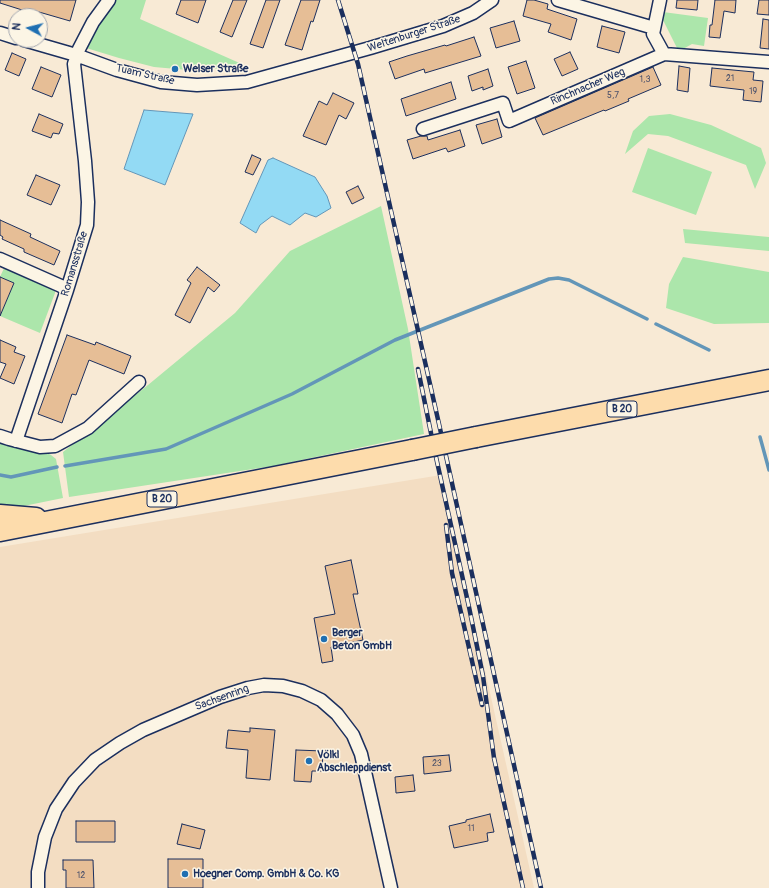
<!DOCTYPE html>
<meta charset="utf-8">
<style>
body{margin:0}
#map{position:relative;width:769px;height:888px;overflow:hidden;background:#f8ead5;font-family:Pangolin,sans-serif}
canvas{display:block}
.north{position:absolute;left:8px;top:8px;width:40px;height:40px;box-sizing:border-box;background:#fcf5e5;border:1px solid #a2a6af;border-radius:50%;rotate:277deg;font-size:11px;font-weight:700;line-height:16px;text-align:center;color:#1b2f5e}
.north::after{content:'';display:block;margin:auto;width:14px;height:18px;background:#1f6fb2;clip-path:polygon(50% 0,100% 100%,50% 72%,0 100%)}
</style>
<div id="map">
<canvas width="769" height="888"></canvas>
<div class="north">N</div>
</div>
<script>
const context = document.querySelector('canvas').getContext('2d');
context.lineJoin = 'round';
function fillPath(path, color) {
  context.fillStyle = color;
  context.fill(path, 'evenodd');
}
function poly(rows) {
  const path = new Path2D();
  for (const r of rows) {
    path.moveTo(r[0], r[1]);
    for (let i = 2; i < r.length; i += 2) path.lineTo(r[i], r[i + 1]);
  }
  return path;
}
function strokePath(path, color, width, dash) {
  context.strokeStyle = color;
  context.lineWidth = width;
  context.lineCap = dash ? 'butt' : 'round';
  context.setLineDash(dash || []);
  context.stroke(path);
}
function write(font, color, halo, rows, align = 'center') {
  context.font = font + ' Pangolin,sans-serif';
  context.lineWidth = 3;
  context.setLineDash([]);
  context.textBaseline = 'middle';
  context.strokeStyle = halo;
  context.fillStyle = color;
  for (const [text, x, y, turn = 0] of rows) {
    context.save();
    context.translate(x, y);
    context.rotate((+turn || 0) * Math.PI / 180);
    context.textAlign = isNaN(turn) ? turn : align;
    if (halo) context.strokeText(text, 0, 0);
    context.fillText(text, 0, 0);
    context.restore();
  }
}
fillPath(poly([
 [441,475,534,888,0,888,0,547]
]), '#f3ddc2');
fillPath(poly([
 [113,0,146,0,140,19,244,65,199,71,154,67,119,58,83,47],
 [663,12,708,18,704,46,692,44,683,49,677,48,662,18],
 [670,114,711,125,761,148,766,163,755,189,746,165,668,136,648,134,625,154,633,131,649,116],
 [648,148,712,172,696,215,632,192],
 [381,206,408,329,424,434,273,466,69,497,63,452,148,385,235,313,290,251],
 [683,229,769,237,769,251,685,243],
 [683,257,769,272,769,323,714,324,666,308,669,284],
 [5,266,55,289,55,293,40,333,0,316,0,301,5,304,14,283,0,277],
 [0,441,20,449,43,451,51,455,56,459,63,498,9,509,0,509]
]), '#ace6ab');
const water = poly([
 [144,110,193,114,165,185,124,169,144,110],
 [273,158,315,177,327,196,331,208,316,217,305,213,290,225,272,216,260,225,256,233,240,223,268,160,273,158]
]);
fillPath(water, '#93daf4');
strokePath(water, '#6396b8', 1);
strokePath(poly([
 [656,324,709,350],
 [760,437,769,470],
 [65,466,166,449,292,394,395,340,549,279,558,278,569,280,647,319],
 [0,475,11,477,57,467]
]), '#6396b8', 3.5);
const building = poly([
 [0,0,76,0,70,21,39,12,38,15,0,3,0,0],
 [181,0,206,0,198,23,176,14,181,0],
 [233,0,247,0,232,37,220,32,233,0],
 [266,0,280,0,263,48,250,44,266,0],
 [301,0,320,0,313,22,311,21,302,50,285,45,301,0],
 [527,0,534,0,548,4,547,9,577,19,571,40,548,32,551,24,523,16,527,0],
 [677,0,698,0,697,10,676,8,677,0],
 [715,0,736,0,735,13,724,11,720,38,709,37,710,25,712,25,715,0],
 [759,0,769,0,769,15,757,14,759,0],
 [763,19,769,20,769,49,760,48,763,19],
 [514,21,520,41,496,48,490,28,514,21],
 [602,26,625,32,619,53,597,47,602,26],
 [474,37,481,56,425,73,424,69,395,79,389,62,407,56,445,45,446,46,474,37],
 [570,52,578,69,562,76,554,59,570,52],
 [12,53,26,59,19,76,5,70,12,53],
 [526,61,535,88,517,94,508,67,526,61],
 [679,66,690,68,688,92,677,90,679,66],
 [41,67,61,75,52,97,32,89,41,67],
 [653,67,661,85,628,99,629,101,605,111,604,110,543,135,535,118,653,67],
 [712,68,754,72,753,80,763,81,761,102,743,100,744,90,710,86,712,68],
 [488,69,493,86,483,90,483,87,472,91,468,76,488,69],
 [451,82,456,99,406,116,401,99,451,82],
 [333,93,354,103,346,119,339,115,326,145,303,136,319,101,327,105,333,93],
 [39,114,63,124,59,134,53,133,51,138,32,131,39,114],
 [497,119,502,137,482,144,476,125,497,119],
 [460,130,465,146,448,152,446,148,413,159,407,140,421,136,427,136,428,140,460,130],
 [252,155,261,159,253,175,245,172,252,155],
 [36,175,60,185,51,205,27,195,36,175],
 [358,186,364,198,352,204,346,192,358,186],
 [0,220,31,234,30,237,60,251,54,265,24,252,24,249,2,239,3,237,0,235,0,220],
 [197,267,220,285,214,292,208,287,190,323,175,315,191,283,187,280,197,267],
 [0,277,14,283,0,316,0,277],
 [67,335,95,345,96,342,131,356,124,374,89,360,76,395,72,394,62,423,38,414,67,335],
 [0,340,16,347,14,352,25,356,14,384,0,378,6,364,0,362,0,340],
 [351,560,358,594,353,594,363,640,331,647,333,661,322,663,314,618,335,614,325,566,351,560],
 [250,728,275,730,270,780,246,778,248,750,226,748,228,730,250,732,250,728],
 [296,750,323,751,322,771,312,771,311,782,294,781,296,750],
 [449,755,451,771,424,774,423,757,449,755],
 [413,775,415,791,396,793,395,777,413,775],
 [490,814,494,832,487,833,488,841,454,848,449,826,466,822,466,820,490,814],
 [76,821,115,821,115,842,76,842,76,821],
 [182,824,205,830,200,849,177,844,182,824],
 [168,859,203,859,203,888,168,888,168,859],
 [63,860,93,860,94,888,66,888,66,870,63,870,63,860]
]);
fillPath(building, '#e6be96');
strokePath(building, '#1b2f5e', 1);
const minor = poly([
 [558,0,654,28],
 [660,0,653,34,664,54],
 [0,33,16,38],
 [24,40,76,55,117,70,161,82,197,85,247,82,370,48,443,26,473,13,492,0],
 [423,129,503,103,509,121,664,54,769,62],
 [0,259,61,286,67,290],
 [0,436,9,439,40,447,55,446,88,428,139,382],
 [16,441,67,290,87,225,88,202,85,161,74,64,79,49,93,22,109,0],
 [38,888,38,872,45,837,56,809,74,782,95,760,120,743,143,730,220,697,248,688,264,685,283,686,302,691,321,700,337,714,353,735,361,754,391,888]
]);
const trunk = poly([
 [476,437,769,380],
 [0,515,36,518],
 [0,531,412,450]
]);
strokePath(minor, '#1b2f5e', 15);
strokePath(trunk, '#1b2f5e', 23);
strokePath(minor, '#fcf5e5', 12);
strokePath(trunk, '#fddcac', 20);
const rail = poly([
 [338,0,358,64,439,424,541,888],
 [418,369,434,448,469,607,483,676,494,758,523,888],
 [446,525,452,573,482,705]
]);
strokePath(rail, '#1b2f5e', 4.5);
strokePath(rail, '#fcf5e5', 3, [9]);
const trunkBridge = poly([
 [412,450,476,437]
]);
strokePath(trunkBridge, '#1b2f5e', 23, []);
strokePath(trunkBridge, '#fddcac', 20);
for (const [x, y, r, color] of [
 [175,69,4,"#1f6fb2"],
 [324,639,4,"#1f6fb2"],
 [309,761,4,"#1f6fb2"],
 [185,874,4,"#1f6fb2"]
]) {
  const dot = new Path2D();
  dot.arc(x, y, r, 0, 2 * Math.PI);
  context.fillStyle = color;
  context.fill(dot);
  strokePath(dot, '#fcf5e5', 1.5);
}
write('9px', '#4e536c', null, [
 ["21",730,79],
 ["1,3",645,80],
 ["19",753,92],
 ["5,7",613,96],
 ["23",437,764],
 ["11",471,829],
 ["12",81,876]
]);
for (const [x, y, w] of [
 [622,409,30],
 [162,499,30]
]) {
  const box = new Path2D();
  box.roundRect(x - w / 2, y - 8, w, 16, 3);
  context.fillStyle = '#fcf5e5';
  context.fill(box);
  strokePath(box, '#1b2f5e', 1);
}
write('bold 10px', '#1b2f5e', null, [
 ["B 20",622,409],
 ["B 20",162,499]
]);
write('11px', '#1b2f5e', '#fcf5e5', [
 ["Weltenburger Straße",414,34,-18],
 ["Tuam Straße",145,75,13],
 ["Rinchnacher Weg",588,87,-23],
 ["Romansstraße",75,264,-73],
 ["Sachsenring",222,698,-20]
]);
write('bold 11px', '#1b2f5e', '#fcf5e5', [
 ["Welser Straße",183,69],
 ["Berger",332,633],
 ["Beton GmbH",332,646],
 ["Völkl",317,755],
 ["Abschleppdienst",317,768],
 ["Hoegner Comp. GmbH & Co. KG",193,874]
], 'left');
</script>
